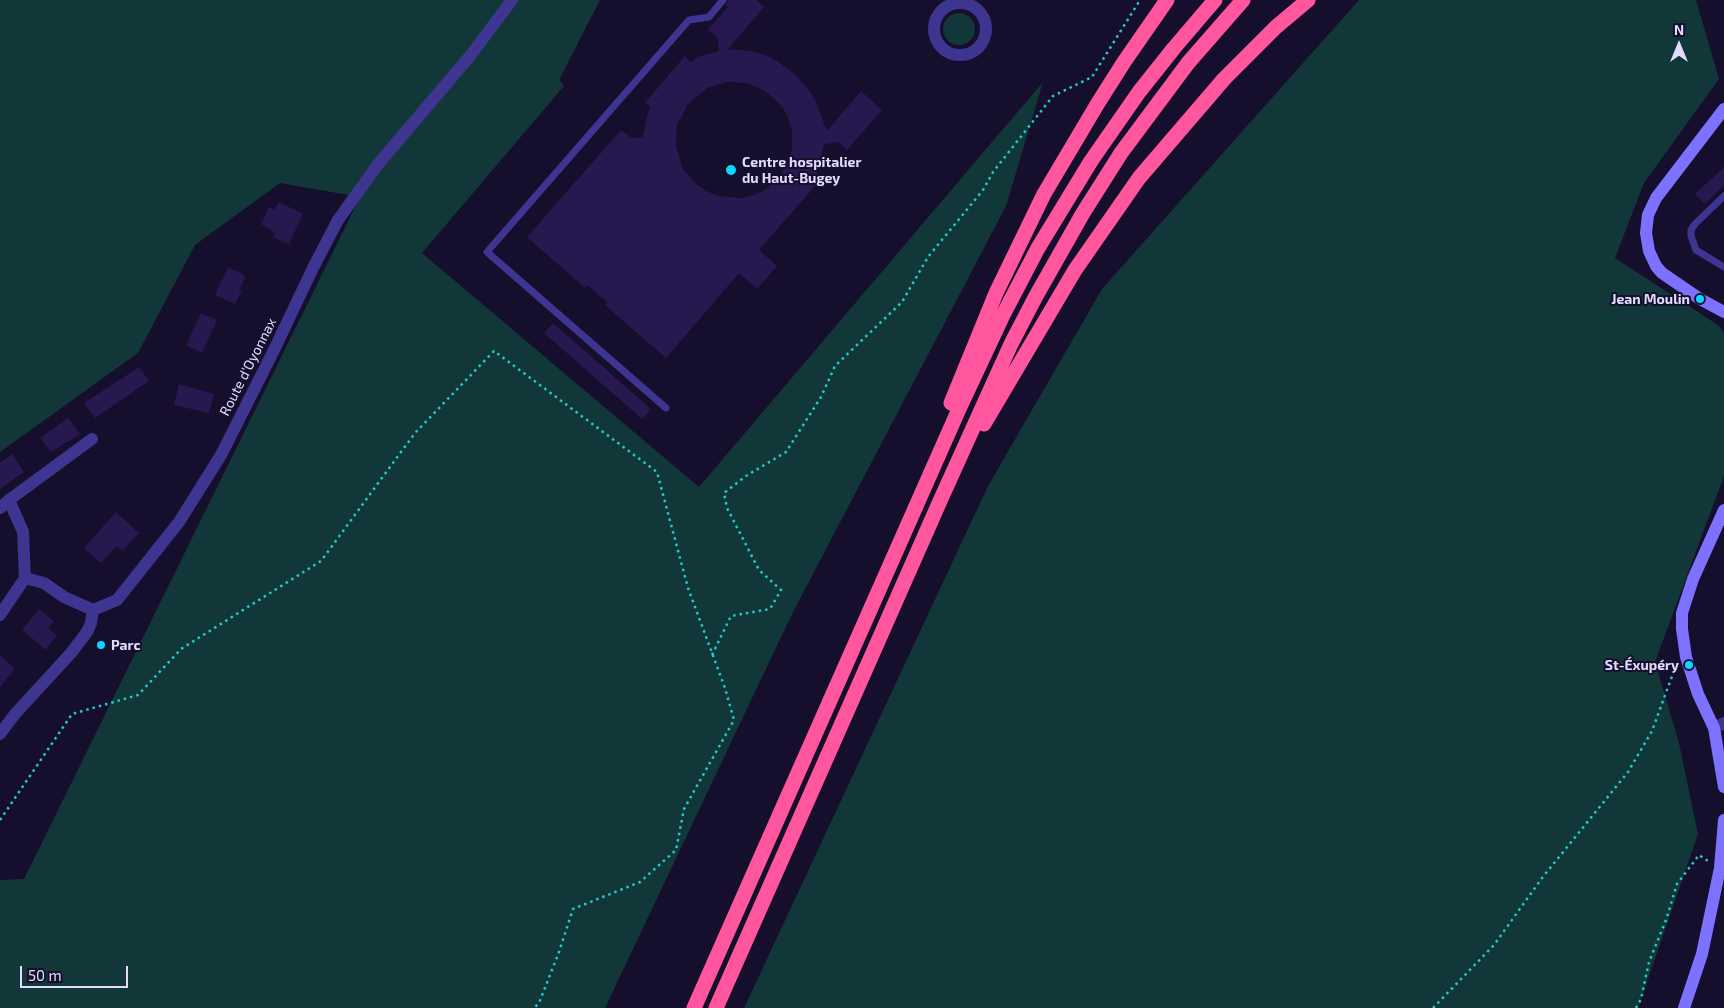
<!DOCTYPE html>
<meta charset="utf-8">
<style>
body{margin:0}
#map{position:relative;width:1724px;height:1008px;overflow:hidden;background:#160e2d;font-family:"Exo 2",sans-serif}
canvas{display:block}
.north{position:absolute;left:1654px;top:20px;width:50px;height:50px;-webkit-text-stroke:4px #160e2d;paint-order:stroke;rotate:0deg;font-size:14px;font-weight:700;line-height:20px;text-align:center;color:#e1dbff}
.north::after{content:'';display:block;margin:auto;width:18px;height:22px;background:#e1dbff;clip-path:polygon(50% 0,100% 100%,50% 72%,0 100%)}
.scale{position:absolute;left:20px;top:966px;width:108px;height:22px;box-sizing:border-box;border:2px solid #e1dbff;border-top:0;padding-left:6px;font-size:15px;line-height:18px;white-space:nowrap;color:#e1dbff;-webkit-text-stroke:4px #160e2d;paint-order:stroke}
</style>
<div id="map">
<canvas width="1724" height="1008"></canvas>
<div class="north">N</div>
<div class="scale">50 m</div>
</div>
<script>
const context = document.querySelector('canvas').getContext('2d');
context.lineJoin = 'round';
function fillPath(path, color) {
  context.fillStyle = color;
  context.fill(path, 'evenodd');
}
function poly(rows) {
  const path = new Path2D();
  for (const r of rows) {
    if (r.length === 3) {
      path.moveTo(r[0] + r[2], r[1]);
      path.arc(r[0], r[1], r[2], 0, 2 * Math.PI);
      continue;
    }
    path.moveTo(r[0], r[1]);
    for (let i = 2; i < r.length; i += 2) path.lineTo(r[i], r[i + 1]);
  }
  return path;
}
function strokePath(path, color, width, dash) {
  context.strokeStyle = color;
  context.lineWidth = width;
  context.lineCap = dash ? 'butt' : 'round';
  context.setLineDash(dash || []);
  context.stroke(path);
}
function write(font, color, halo, rows, align = 'center') {
  context.font = font + ' "Exo 2",sans-serif';
  context.lineWidth = 4;
  context.setLineDash([]);
  context.textBaseline = 'middle';
  context.strokeStyle = halo;
  context.fillStyle = color;
  for (const [text, x, y, turn = 0] of rows) {
    context.save();
    context.translate(x, y);
    context.rotate((+turn || 0) * Math.PI / 180);
    context.textAlign = isNaN(turn) ? turn : align;
    if (halo) context.strokeText(text, 0, 0);
    context.fillText(text, 0, 0);
    context.restore();
  }
}
fillPath(poly([
 [0,0,600,0,559,80,564,86,422,253,699,487,1043,82,1006,206,792,614,605,1008,0,1008,0,880,24,879,360,197,280,183,195,245,138,353,0,452],
 [1359,0,1696,0,1719,79,1644,183,1615,258,1718,325,1724,332,1724,476,1655,662,1679,743,1698,834,1638,1008,744,1008,988,486,1102,289],
 [959,29,16]
]), '#113738');
fillPath(poly([
 [728,0,756,0,764,7,728,49,750,51,765,55,777,61,792,72,805,85,815,100,827,131,861,91,882,110,847,150,838,142,824,144,817,173,823,177,759,250,777,266,757,289,739,273,666,358,605,305,607,302,587,285,585,288,527,237,621,130,630,137,643,138,646,121,650,107,645,103,685,56,690,62,701,56,719,51,717,37,708,30,728,7,726,5],
 [726,82,747,83,765,91,780,104,787,115,792,130,792,147,790,158,780,176,765,190,754,195,742,198,718,196,706,191,696,184,683,169,676,146,677,125,688,104,707,88],
 [1724,167,1724,185,1705,204,1695,194],
 [279,202,303,214,289,244,273,237,275,233,261,224,269,207,274,210],
 [228,267,246,276,239,289,242,290,235,304,215,295],
 [201,313,217,320,202,353,186,345],
 [553,323,651,409,642,419,544,333],
 [139,367,149,381,95,418,84,403],
 [179,384,214,394,209,413,174,405],
 [68,418,80,434,51,452,40,438],
 [12,454,24,472,0,489,0,463],
 [116,512,139,533,122,551,117,546,101,563,84,548],
 [39,609,54,621,48,628,57,635,46,650,22,630],
 [0,655,15,669,0,687]
]), '#271850');
strokePath(poly([
 [712,655,731,616,770,609,781,590,759,570,727,508,724,493,746,476,786,452,821,397,835,366,902,302,928,257,983,190,993,172,1053,96,1092,77,1140,0],
 [0,820,72,714,138,695,181,649,321,561,415,433,494,351,657,472,688,588,725,688,734,720,684,809,676,850,640,882,573,909,559,952,539,1003,534,1008],
 [1433,1008,1494,945,1542,878,1628,772,1652,731,1675,668],
 [1636,1008,1641,999,1649,962,1666,920,1677,884,1699,855,1708,861]
]), '#23caca', 2.5, [2.5, 4]);
strokePath(poly([
 [1724,196,1695,224,1691,230,1691,236,1696,250,1724,267],
 [666,408,487,252,689,20,709,17,723,0]
]), '#3e3591', 7);
strokePath(poly([
 [960,29,26],
 [9,500,92,439],
 [0,508,9,500,23,532,25,578],
 [0,615,25,578,44,583,64,597,93,610],
 [1714,728,1724,723],
 [0,734,15,714,71,653,87,632,91,623,93,610,117,600,179,522,221,455,274,350,313,268,338,220,379,163,470,56,512,0]
]), '#3e3591', 12);
strokePath(poly([
 [1724,109,1656,198,1648,215,1646,233,1649,251,1656,266,1662,273,1700,299,1724,312],
 [1724,510,1693,579,1682,613,1682,629,1686,657,1698,694,1714,728,1724,787],
 [1684,1008,1702,954,1720,868,1724,820]
]), '#7d72ff', 12);
strokePath(poly([
 [951,403,996,293,1044,194,1098,103,1124,62,1167,0],
 [984,424,1075,270,1139,178,1224,79,1276,27,1308,0],
 [694,1008,959,409,1003,315,1038,248,1091,161,1139,92,1174,48,1215,0],
 [716,1008,940,501,1011,344,1036,296,1083,213,1121,153,1188,63,1243,0]
]), '#ff569d', 15);
for (const [x, y, r, color] of [
 [731,170,6,"#07d8ff"],
 [1700,299,5,"#07d8ff"],
 [101,645,5,"#07d8ff"],
 [1689,665,5,"#07d8ff"]
]) {
  const dot = new Path2D();
  dot.arc(x, y, r, 0, 2 * Math.PI);
  context.fillStyle = color;
  context.fill(dot);
  strokePath(dot, '#160e2d', 2);
}
write('bold 14px', '#e1dbff', '#160e2d', [
 ["Centre hospitalier",742,162],
 ["du Haut-Bugey",742,178],
 ["Jean Moulin",1690,299,"right"],
 ["Parc",111,645],
 ["St-Éxupéry",1679,665,"right"]
], 'left');
write('14px', '#e1dbff', '#160e2d', [
 ["Route d'Oyonnax",248,367,-63]
]);
</script>
